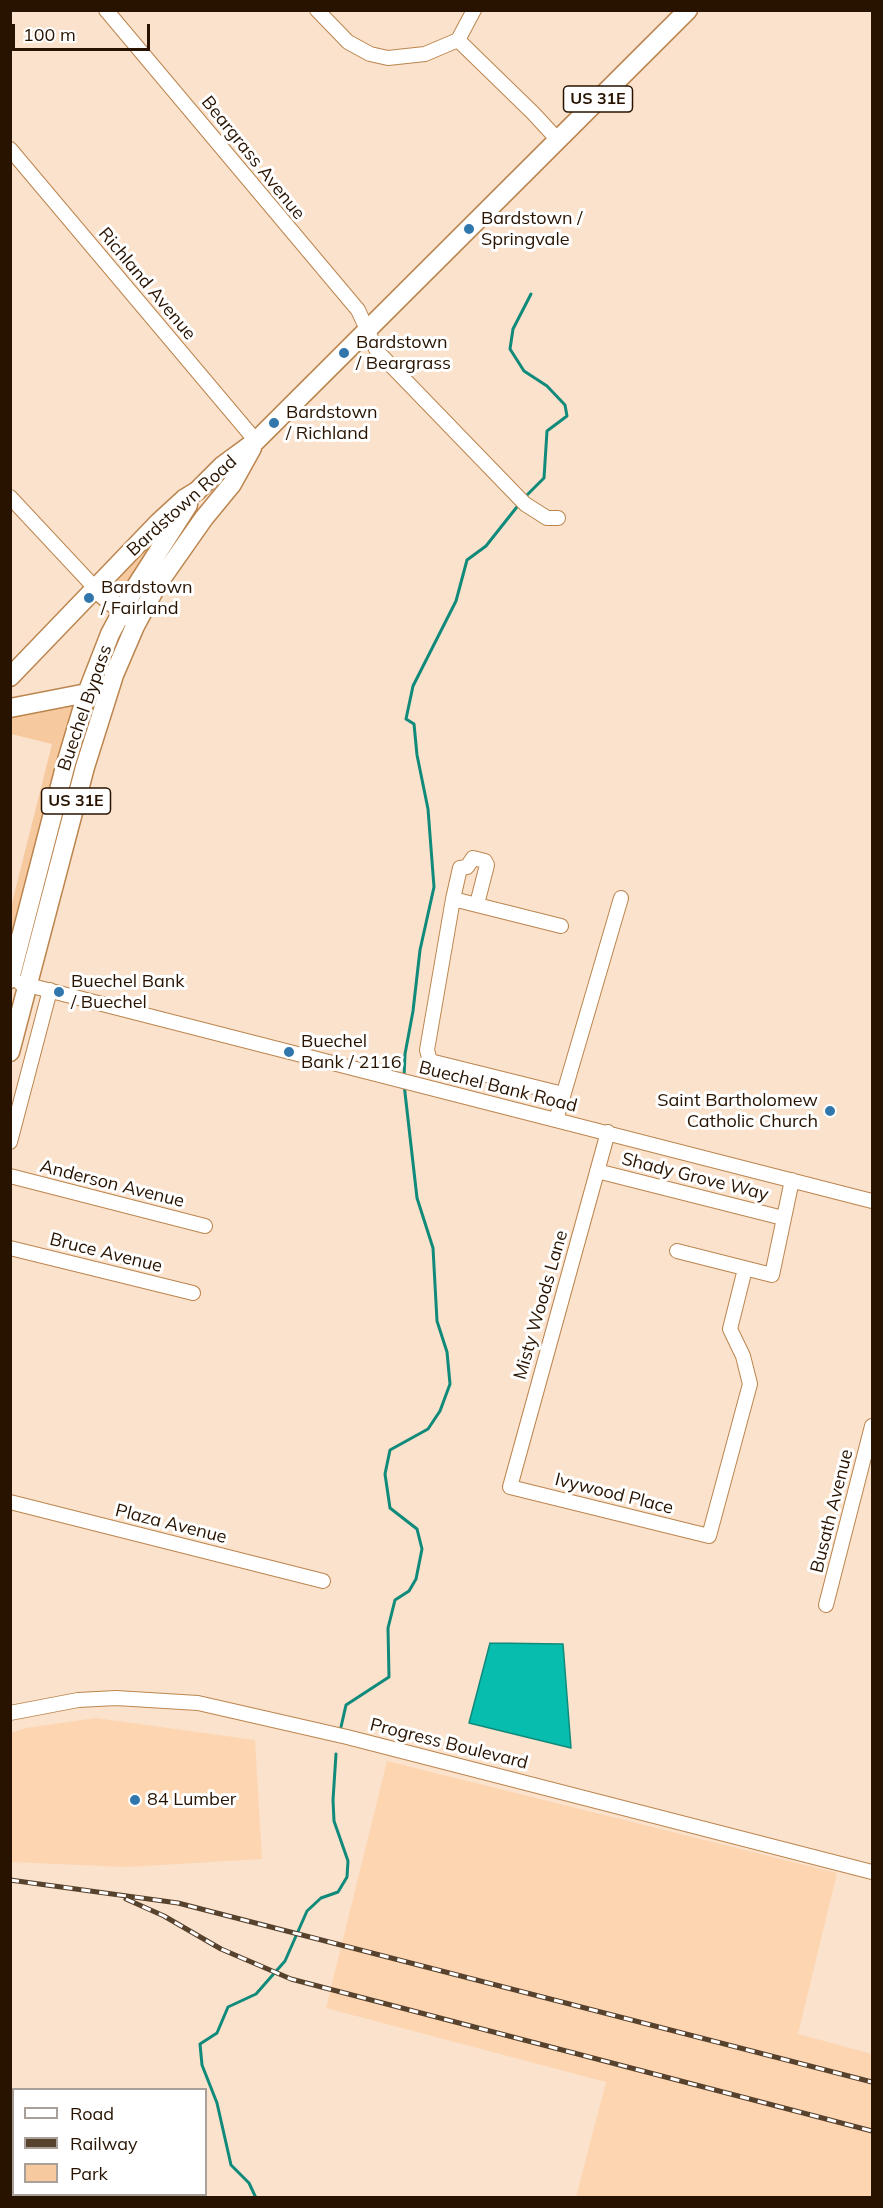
<!DOCTYPE html>
<style>
body{margin:0}
#map{position:relative;width:883px;height:2208px;overflow:hidden;background:#fae2cc;font-family:Mulish,sans-serif}
canvas{display:block}
.frame{position:absolute;inset:0;border:12px solid #281300;pointer-events:none}
.legend{position:absolute;left:12px;top:2088px;width:195px;height:108px;box-sizing:border-box;background:#fff;border:2px solid #a9a199;margin:0;padding:8px 10px;list-style:none;font-size:18px;color:#281300}
.legend li{display:flex;align-items:center;gap:12px;height:30px}
.legend b{width:30px;border:2px solid #a9a199}
.scale{position:absolute;left:12px;top:24px;width:138px;height:27px;box-sizing:border-box;border:3px solid #281300;border-top:0;padding-left:8px;font-size:18px;line-height:21px;white-space:nowrap;color:#281300;-webkit-text-stroke:4px #fff;paint-order:stroke}
</style>
<div id="map">
<canvas width="883" height="2208"></canvas>
<div class="frame"></div>
<ul class="legend">
<li><b style="height:8px;background:#fff"></b>Road</li>
<li><b style="height:8px;background:#57422e"></b>Railway</li>
<li><b style="height:16px;background:#f7c99e"></b>Park</li>
</ul>
<div class="scale">100 m</div>
</div>
<script>
const context = document.querySelector('canvas').getContext('2d');
context.lineJoin = 'round';
function fillPath(path, color) {
  context.fillStyle = color;
  context.fill(path, 'evenodd');
}
function poly(rows) {
  const path = new Path2D();
  for (const r of rows) {
    path.moveTo(r[0], r[1]);
    for (let i = 2; i < r.length; i += 2) path.lineTo(r[i], r[i + 1]);
  }
  return path;
}
function strokePath(path, color, width, dash) {
  context.strokeStyle = color;
  context.lineWidth = width;
  context.lineCap = dash ? 'butt' : 'round';
  context.setLineDash(dash || []);
  context.stroke(path);
}
function write(font, color, halo, rows, align = 'center') {
  context.font = font + ' Mulish,sans-serif';
  context.lineWidth = 6;
  context.setLineDash([]);
  context.textBaseline = 'middle';
  context.strokeStyle = halo;
  context.fillStyle = color;
  for (const [text, x, y, turn = 0] of rows) {
    context.save();
    context.translate(x, y);
    context.rotate((+turn || 0) * Math.PI / 180);
    context.textAlign = isNaN(turn) ? turn : align;
    if (halo) context.strokeText(text, 0, 0);
    context.fillText(text, 0, 0);
    context.restore();
  }
}
fillPath(poly([
 [96,1718,255,1740,262,1859,127,1867,11,1862,11,1733,26,1728],
 [387,1761,837,1873,798,2034,872,2054,872,2197,576,2197,606,2082,326,2008],
 [10,2114,14,2114,14,2194,68,2195,68,2197,11,2197]
]), '#fdd5b1');
fillPath(poly([
 [163,527,122,594,116,594,107,586],
 [71,702,75,708,11,938,11,907,52,744,11,734,11,712]
]), '#f7c99e');
const water = poly([
 [490,1643,563,1644,571,1748,469,1723,490,1643]
]);
fillPath(water, '#06bdae');
strokePath(water, '#108a7a', 1.5);
strokePath(poly([
 [524,498,544,478,547,431,567,416,565,405,547,386,524,371,510,349,513,329,531,294],
 [404,1078,405,1054,413,1011,420,950,434,887,428,809,417,755,414,724,406,719,413,686,456,601,467,560,486,546,520,503],
 [341,1727,346,1705,389,1677,388,1628,395,1600,409,1591,416,1579,422,1549,417,1529,390,1508,385,1474,390,1450,428,1429,440,1411,450,1384,447,1352,437,1321,433,1248,417,1198,404,1084],
 [256,2198,249,2183,231,2165,217,2103,202,2065,200,2044,217,2033,228,2007,256,1994,285,1961,307,1911,321,1898,338,1892,347,1877,348,1861,334,1821,333,1800,336,1754]
]), '#108a7a', 3);
const minor = poly([
 [106,10,358,310,377,351,525,504,547,518,558,518],
 [317,10,348,42,370,54,388,58,425,54,458,40,474,10],
 [458,40,533,113,558,140],
 [10,149,256,441],
 [10,497,96,589],
 [453,899,460,868,467,867,473,858,485,861,487,865,477,904],
 [561,926,453,899,427,1050,430,1061,563,1094],
 [20,983,872,1201],
 [556,1120,621,898],
 [608,1132,510,1487,709,1536,750,1384,743,1356,730,1329,745,1269],
 [10,1142,50,990],
 [597,1171,783,1218],
 [10,1176,205,1226],
 [10,1248,193,1293],
 [677,1251,772,1275,792,1180],
 [10,1502,323,1581],
 [826,1605,872,1426],
 [10,1713,78,1700,116,1698,198,1703,347,1737,872,1872]
]);
const major = poly([
 [96,589,131,618],
 [10,677,159,522,184,499,197,491,222,466,256,441,688,10],
 [10,708,87,693,96,688],
 [10,979,65,767,87,693,110,634,133,591,188,505],
 [10,1052,85,767,114,675,135,626,157,585,204,518,232,484,252,448]
]);
strokePath(minor, '#bc854e', 16);
strokePath(major, '#bc854e', 21);
strokePath(minor, '#fff', 14);
strokePath(major, '#fff', 18);
const rail = poly([
 [10,1880,178,1903,872,2082],
 [126,1899,164,1916,221,1949,291,1979,872,2131]
]);
strokePath(rail, '#57422e', 5);
strokePath(rail, '#fff', 3, [9]);
for (const [x, y, r, color] of [
 [469,229,6,"#3177ac"],
 [344,353,6,"#3177ac"],
 [274,423,6,"#3177ac"],
 [89,598,6,"#3177ac"],
 [59,992,6,"#3177ac"],
 [289,1052,6,"#3177ac"],
 [830,1111,6,"#3177ac"],
 [135,1800,6,"#3177ac"]
]) {
  const dot = new Path2D();
  dot.arc(x, y, r, 0, 2 * Math.PI);
  context.fillStyle = color;
  context.fill(dot);
  strokePath(dot, '#fff', 2);
}
for (const [x, y, w] of [
 [598,99,69],
 [76,801,69]
]) {
  const box = new Path2D();
  box.roundRect(x - w / 2, y - 13, w, 26, 4.5);
  context.fillStyle = '#fff';
  context.fill(box);
  strokePath(box, '#281300', 1.5);
}
write('bold 16px', '#281300', null, [
 ["US 31E",598,99],
 ["US 31E",76,801]
]);
write('18px', '#281300', '#fff', [
 ["Beargrass Avenue",253,158,51],
 ["Richland Avenue",147,284,50],
 ["Bardstown Road",182,506,-42],
 ["Buechel Bypass",85,708,-71],
 ["Buechel Bank Road",498,1087,14],
 ["Shady Grove Way",695,1177,14],
 ["Anderson Avenue",112,1184,14],
 ["Bruce Avenue",106,1253,14],
 ["Misty Woods Lane",541,1305,-74],
 ["Ivywood Place",614,1494,14],
 ["Busath Avenue",832,1511,-76],
 ["Plaza Avenue",171,1524,14],
 ["Progress Boulevard",449,1744,14]
]);
write('18px', '#281300', '#fff', [
 ["Bardstown /",481,219],
 ["Springvale",481,240],
 ["Bardstown",356,343],
 ["/ Beargrass",356,364],
 ["Bardstown",286,413],
 ["/ Richland",286,434],
 ["Bardstown",101,588],
 ["/ Fairland",101,609],
 ["Buechel Bank",71,982],
 ["/ Buechel",71,1003],
 ["Buechel",301,1042],
 ["Bank / 2116",301,1063],
 ["Saint Bartholomew",818,1101,"right"],
 ["Catholic Church",818,1122,"right"],
 ["84 Lumber",147,1800]
], 'left');
</script>
